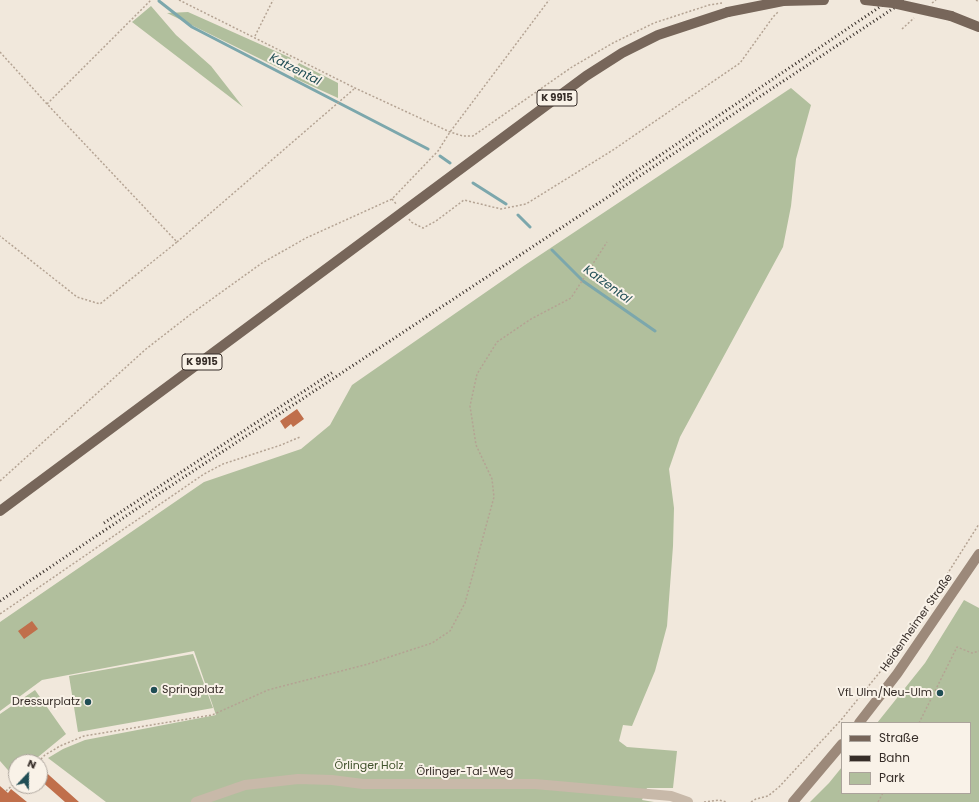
<!DOCTYPE html>
<meta charset="utf-8">
<style>
body{margin:0}
#map{position:relative;width:979px;height:802px;overflow:hidden;background:#f1e8dc;font-family:Poppins,sans-serif}
canvas{display:block}
.legend{position:absolute;left:841px;top:722px;width:130px;height:72px;box-sizing:border-box;background:#f9f2e8;border:1px solid #aba39b;margin:0;padding:5px 7px;list-style:none;font-size:12px;color:#362d28}
.legend li{display:flex;align-items:center;gap:8px;height:20px}
.legend b{width:20px;border:1px solid #aba39b}
.north{position:absolute;left:8px;top:754px;width:40px;height:40px;box-sizing:border-box;background:#f9f2e8;border:1px solid #aba39b;border-radius:50%;rotate:22deg;font-size:11px;font-weight:700;line-height:16px;text-align:center;color:#362d28}
.north::after{content:'';display:block;margin:auto;width:14px;height:18px;background:#204e55;clip-path:polygon(50% 0,100% 100%,50% 72%,0 100%)}
</style>
<div id="map">
<canvas width="979" height="802"></canvas>
<ul class="legend">
<li><b style="height:5px;background:#77665a"></b>Straße</li>
<li><b style="height:5px;background:#362d28"></b>Bahn</li>
<li><b style="height:11px;background:#b1bf9d"></b>Park</li>
</ul>
<div class="north">N</div>
</div>
<script>
const context = document.querySelector('canvas').getContext('2d');
context.lineJoin = 'round';
function fillPath(path, color) {
  context.fillStyle = color;
  context.fill(path, 'evenodd');
}
function poly(rows) {
  const path = new Path2D();
  for (const r of rows) {
    path.moveTo(r[0], r[1]);
    for (let i = 2; i < r.length; i += 2) path.lineTo(r[i], r[i + 1]);
  }
  return path;
}
function strokePath(path, color, width, dash) {
  context.strokeStyle = color;
  context.lineWidth = width;
  context.lineCap = dash ? 'butt' : 'round';
  context.setLineDash(dash || []);
  context.stroke(path);
}
function write(font, color, halo, rows, align = 'center') {
  context.font = font + ' Poppins,sans-serif';
  context.lineWidth = 4;
  context.setLineDash([]);
  context.textBaseline = 'middle';
  context.strokeStyle = halo;
  context.fillStyle = color;
  for (const [text, x, y, turn = 0] of rows) {
    context.save();
    context.translate(x, y);
    context.rotate((+turn || 0) * Math.PI / 180);
    context.textAlign = isNaN(turn) ? turn : align;
    if (halo) context.strokeText(text, 0, 0);
    context.fillText(text, 0, 0);
    context.restore();
  }
}
fillPath(poly([
 [151,6,176,35,211,66,243,107,132,22],
 [188,12,291,58,285,71,167,13],
 [299,63,338,83,338,98,294,78,294,70],
 [791,88,811,105,796,159,791,206,783,247,680,437,669,469,674,508,673,546,667,626,655,671,632,726,623,725,619,741,627,747,677,751,673,788,647,788,642,800,654,802,106,802,48,758,63,749,85,740,216,715,194,651,42,680,0,711,0,622,204,482,301,449,330,425,352,385,525,265],
 [964,600,979,608,979,802,810,802,829,783,842,767,842,793,970,793,970,723,877,723,925,663],
 [193,654,213,708,78,732,69,676],
 [35,690,66,734,32,762,16,762,16,776,14,777,0,761,0,714]
]), '#b1bf9d');
strokePath(poly([
 [159,1,192,27,428,149],
 [440,156,450,163],
 [473,183,506,204],
 [518,215,530,227],
 [552,250,583,281,655,331]
]), '#7ca7ac', 3);
fillPath(poly([
 [297,409,304,419,293,427,291,424,285,429,280,421],
 [32,621,38,629,24,639,18,631],
 [40,767,79,802,65,802,40,780],
 [0,786,8,793,11,789,27,802,0,802]
]), '#c06f4b');
strokePath(poly([
 [179,0,355,88,450,132,463,136,473,136,572,67,613,43,654,23,709,5,722,3],
 [976,0,979,2],
 [932,3,936,0],
 [902,29,914,18],
 [255,36,273,0],
 [0,52,47,104,177,242,100,304,77,297,0,236],
 [47,104,151,0],
 [392,199,397,205],
 [409,219,411,222,423,228,436,221,464,200,501,209,526,204,613,150,740,63,773,17,778,12],
 [177,242,354,89],
 [0,481,146,349,191,314,262,263,306,238,392,199,438,151,450,132,549,0],
 [0,614,204,474,223,464,281,445,300,437],
 [919,723,957,647,972,653,979,651],
 [38,762,45,755,60,746,84,736,212,715,268,690,368,664,432,643,450,631,465,603,494,497,492,479,476,445,470,406,477,374,497,342,531,319,571,298,607,242],
 [6,791,16,782],
 [704,802,719,800,727,802],
 [751,802,756,799,768,796,779,787,841,720,884,667,920,617,979,524],
 [878,802,883,793]
]), '#b4a393', 1.5, [2, 2]);
strokePath(poly([
 [196,802,245,785,298,779,332,780,363,784,535,784,671,796,688,802]
]), '#c8b9a9', 10);
strokePath(poly([
 [859,723,897,674,979,554],
 [793,802,842,744]
]), '#9c897a', 10);
strokePath(poly([
 [951,16,979,27],
 [0,511,586,76,622,53,658,35,728,12]
]), '#77665a', 10);
strokePath(poly([
 [613,187,890,0],
 [104,523,333,372],
 [0,601,166,489,906,0]
]), '#362d28', 3, [1, 3]);
strokePath(poly([
 [865,0,893,3,951,16],
 [728,12,783,1,824,0]
]), '#77665a', 10);
for (const [x, y, r, color] of [
 [154,690,4,"#204e55"],
 [940,693,4,"#204e55"],
 [88,702,4,"#204e55"]
]) {
  const dot = new Path2D();
  dot.arc(x, y, r, 0, 2 * Math.PI);
  context.fillStyle = color;
  context.fill(dot);
  strokePath(dot, '#f9f2e8', 1.5);
}
for (const [x, y, w] of [
 [557,98,40],
 [202,362,40]
]) {
  const box = new Path2D();
  box.roundRect(x - w / 2, y - 8, w, 16, 3);
  context.fillStyle = '#f9f2e8';
  context.fill(box);
  strokePath(box, '#362d28', 1);
}
write('bold 10px', '#362d28', null, [
 ["K 9915",557,98],
 ["K 9915",202,362]
]);
write('11px', '#362d28', '#f9f2e8', [
 ["Heidenheimer Straße",917,623,-55],
 ["Örlinger-Tal-Weg",465,772]
]);
write('11px', '#362d28', '#f9f2e8', [
 ["Springplatz",162,690,"left"],
 ["VfL Ulm/Neu-Ulm",932,693],
 ["Dressurplatz",80,702]
], 'right');
write('11px', '#42532d', '#f9f2e8', [
 ["Örlinger Holz",369,766]
]);
write('italic 12px', '#204e55', '#f9f2e8', [
 ["Katzental",295,70,27],
 ["Katzental",607,285,36]
]);
</script>
